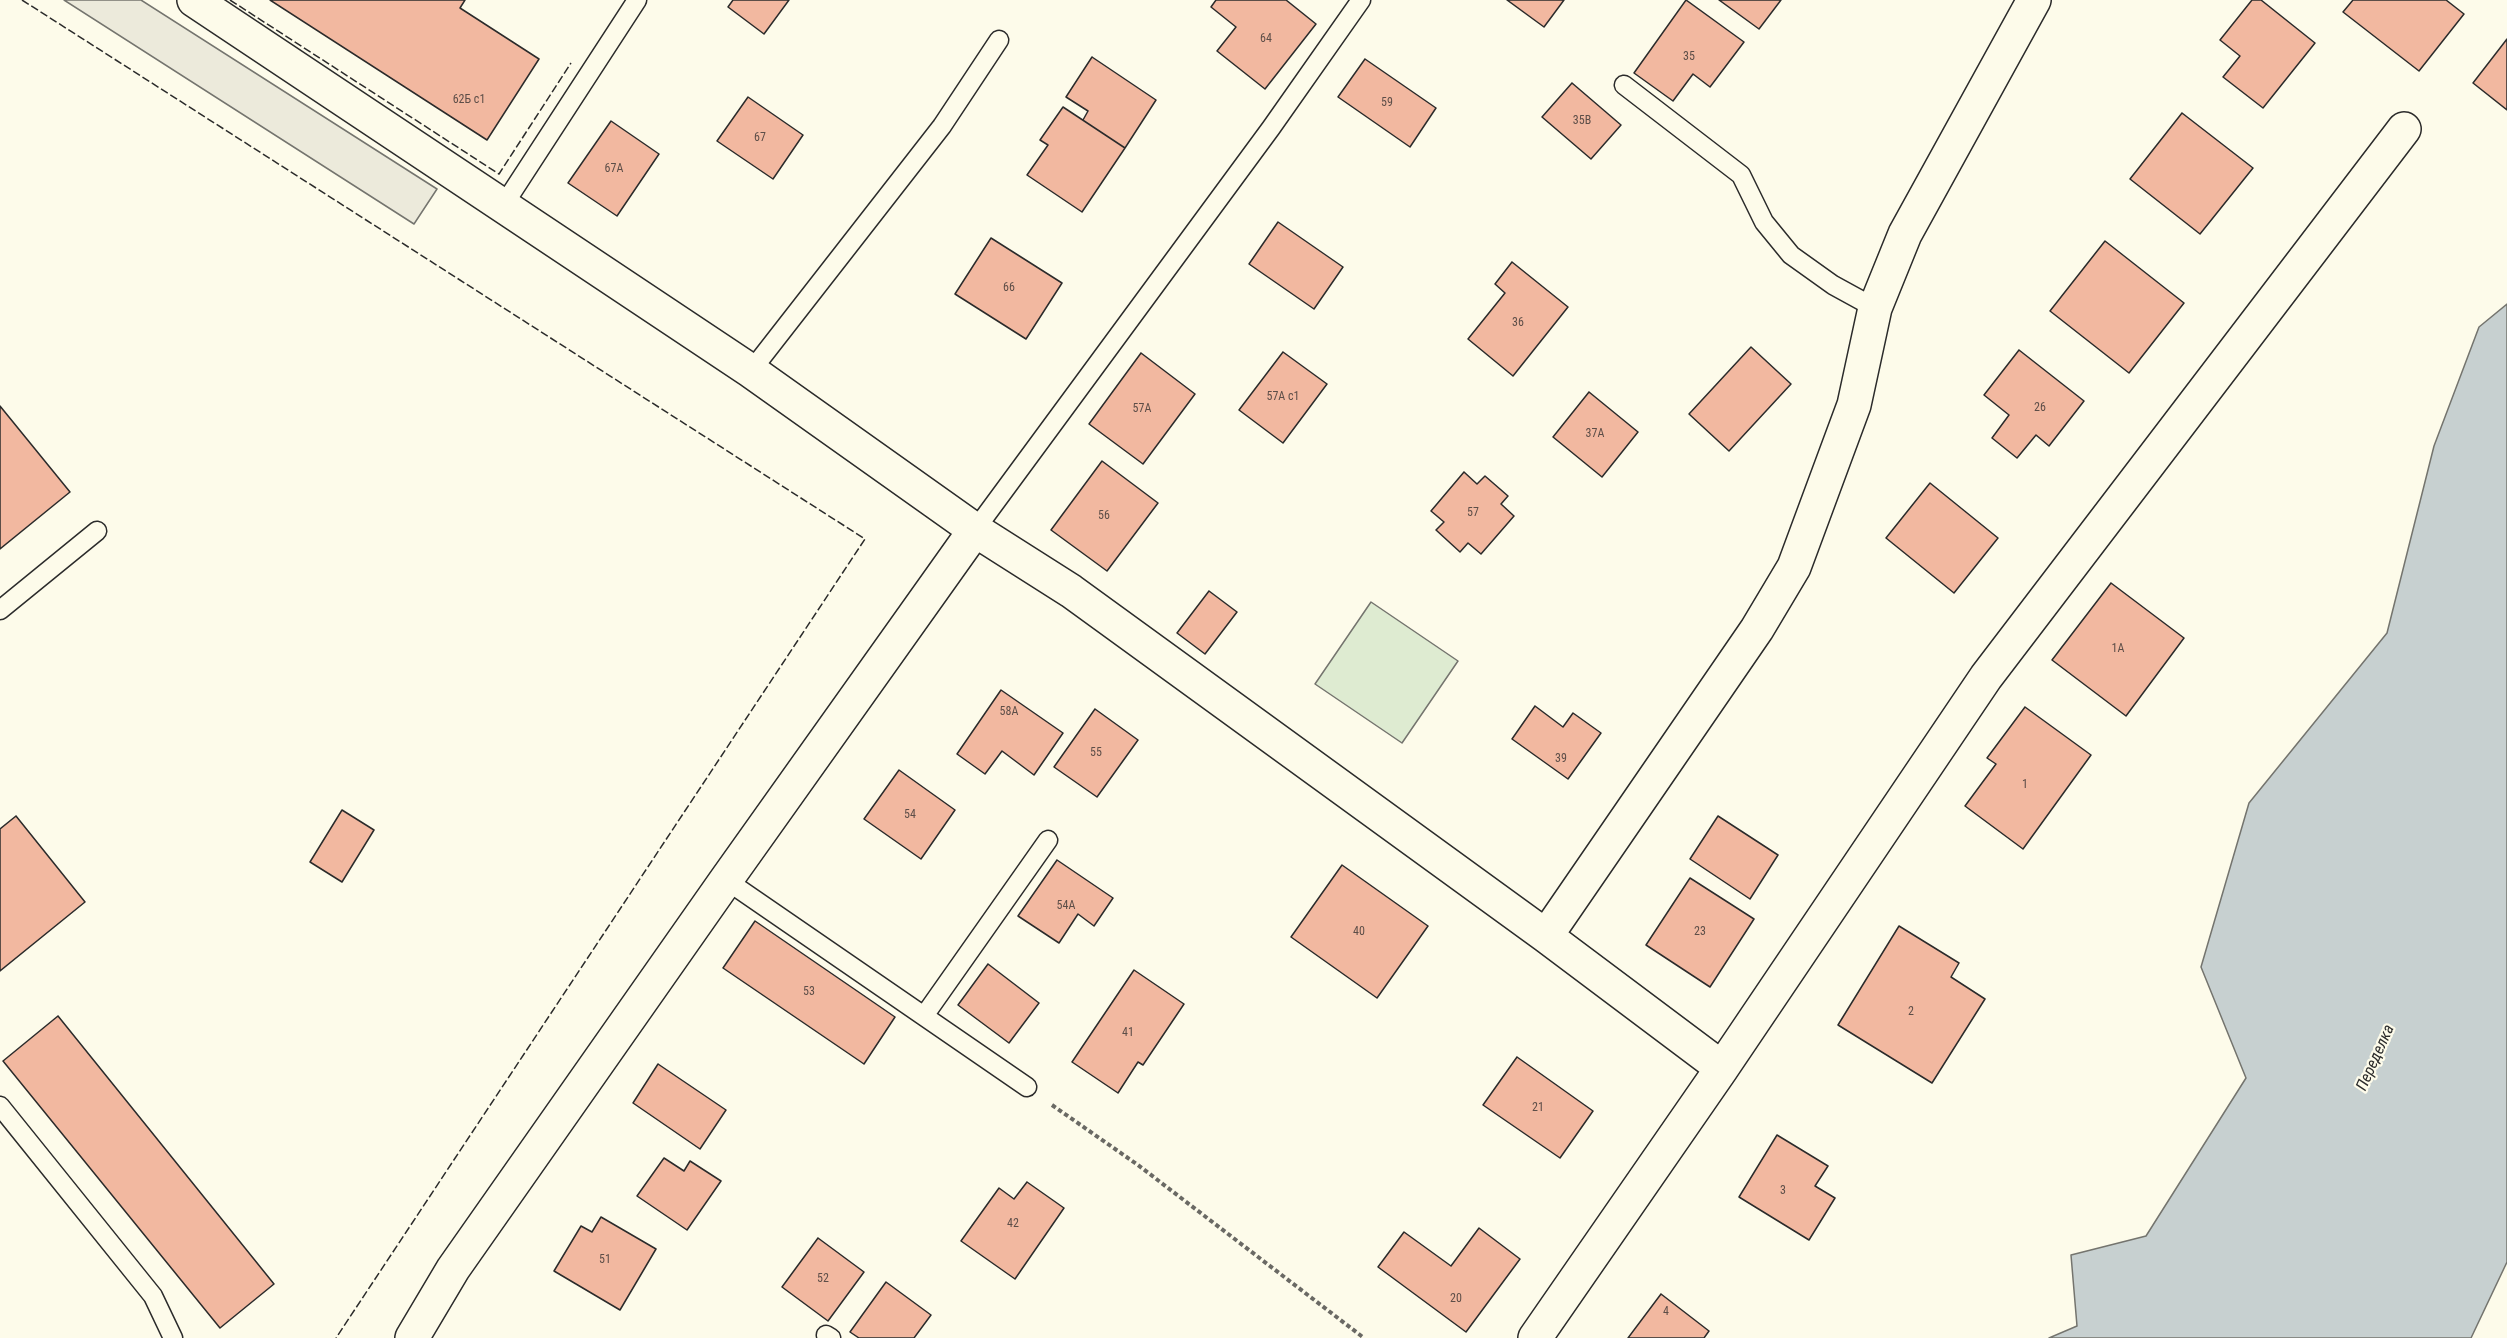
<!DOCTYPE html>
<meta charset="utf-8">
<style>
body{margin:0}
canvas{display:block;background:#fdfbea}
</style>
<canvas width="2507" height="1338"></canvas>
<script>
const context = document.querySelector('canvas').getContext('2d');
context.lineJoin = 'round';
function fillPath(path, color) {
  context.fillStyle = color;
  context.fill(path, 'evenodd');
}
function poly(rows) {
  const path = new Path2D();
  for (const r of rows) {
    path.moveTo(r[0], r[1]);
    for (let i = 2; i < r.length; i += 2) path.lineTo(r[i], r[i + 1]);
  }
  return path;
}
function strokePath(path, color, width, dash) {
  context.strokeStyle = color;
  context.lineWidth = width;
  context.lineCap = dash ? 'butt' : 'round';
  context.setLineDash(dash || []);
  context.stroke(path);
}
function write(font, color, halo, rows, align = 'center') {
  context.font = font + ' "Roboto Condensed",sans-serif';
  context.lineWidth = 4.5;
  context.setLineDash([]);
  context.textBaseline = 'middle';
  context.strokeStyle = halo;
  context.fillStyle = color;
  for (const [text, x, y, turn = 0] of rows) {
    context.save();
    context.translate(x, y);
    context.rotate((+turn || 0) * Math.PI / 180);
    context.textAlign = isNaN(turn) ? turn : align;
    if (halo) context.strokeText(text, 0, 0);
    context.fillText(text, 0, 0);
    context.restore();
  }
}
const green = poly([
 [1371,602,1458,661,1402,743,1315,684,1371,602]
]);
fillPath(green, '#deebd1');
strokePath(green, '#74746e', 1.5);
const parking = poly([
 [64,0,141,0,437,189,414,224,64,0]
]);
fillPath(parking, '#eceadb');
strokePath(parking, '#74746e', 1.5);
const water = poly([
 [2507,304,2507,1262,2471,1338,2049,1338,2077,1326,2071,1255,2146,1236,2246,1078,2201,967,2249,803,2387,633,2434,446,2479,327,2507,304]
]);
fillPath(water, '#c7d0d0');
strokePath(water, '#74746e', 1.5);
const building = poly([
 [270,0,465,0,460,8,539,59,487,140,270,0],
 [733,0,789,0,764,34,728,7,733,0],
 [1216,0,1286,0,1316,24,1265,89,1217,51,1236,27,1211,7,1216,0],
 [1507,0,1564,0,1544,27,1507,0],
 [1686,0,1744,42,1710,87,1693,74,1673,101,1634,73,1686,0],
 [1719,0,1781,0,1759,29,1719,0],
 [2252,0,2261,0,2315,43,2263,108,2223,77,2240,56,2220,40,2252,0],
 [2353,0,2446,0,2464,14,2419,71,2343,12,2353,0],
 [2507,39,2507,110,2473,83,2507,39],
 [1092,57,1156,100,1125,148,1083,120,1088,111,1066,97,1092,57],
 [1365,59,1436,108,1410,147,1338,97,1365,59],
 [1572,83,1621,125,1591,159,1542,117,1572,83],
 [748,97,803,135,773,179,717,141,748,97],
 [1063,107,1125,148,1082,212,1027,175,1048,145,1040,140,1063,107],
 [2182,113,2253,168,2200,234,2130,179,2182,113],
 [611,121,659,154,617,216,568,183,611,121],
 [1278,222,1343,267,1314,309,1249,264,1278,222],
 [991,238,1062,283,1026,339,955,294,991,238],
 [2105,241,2184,303,2129,373,2050,311,2105,241],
 [1512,262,1568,307,1513,376,1468,339,1505,293,1495,284,1512,262],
 [1751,347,1791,384,1729,451,1689,414,1751,347],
 [2019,350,2084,401,2049,446,2036,435,2017,458,1992,438,2009,415,1984,395,2019,350],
 [1283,352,1327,384,1283,443,1239,410,1283,352],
 [1141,353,1195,394,1143,464,1089,424,1141,353],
 [1589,392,1638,432,1602,477,1553,437,1589,392],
 [0,406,70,492,0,549,0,406],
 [1102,461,1158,503,1107,571,1051,530,1102,461],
 [1464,472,1477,484,1485,476,1508,496,1501,504,1514,516,1481,554,1468,543,1460,552,1436,530,1444,522,1431,511,1464,472],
 [1930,483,1998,538,1954,593,1886,538,1930,483],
 [2111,583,2184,638,2126,716,2052,660,2111,583],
 [1209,591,1237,612,1205,654,1177,633,1209,591],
 [1001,690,1063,733,1034,775,1002,751,985,774,957,754,1001,690],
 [1535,706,1563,727,1573,713,1601,733,1568,779,1512,739,1535,706],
 [2025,707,2091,755,2023,849,1965,806,1996,764,1987,758,2025,707],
 [1095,709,1138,740,1097,797,1054,767,1095,709],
 [899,770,955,810,921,859,864,819,899,770],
 [342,810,374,830,342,882,310,862,342,810],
 [16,816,85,902,0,971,0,829,16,816],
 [1718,816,1778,855,1750,899,1690,859,1718,816],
 [1057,860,1113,898,1094,926,1078,914,1059,943,1018,916,1057,860],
 [1342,865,1428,926,1377,998,1291,937,1342,865],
 [1690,878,1754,919,1710,987,1646,945,1690,878],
 [755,921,895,1017,864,1064,723,968,755,921],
 [1899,926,1959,963,1951,977,1985,999,1932,1083,1838,1025,1899,926],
 [988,964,1039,1003,1009,1043,958,1005,988,964],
 [1134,970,1184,1004,1143,1065,1138,1062,1118,1093,1072,1062,1134,970],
 [58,1016,274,1284,220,1328,3,1061,58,1016],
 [1517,1057,1593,1111,1560,1158,1483,1105,1517,1057],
 [658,1064,726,1110,700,1149,633,1103,658,1064],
 [1777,1135,1828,1166,1815,1186,1835,1198,1809,1240,1739,1197,1777,1135],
 [664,1158,684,1171,690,1161,721,1181,687,1230,637,1196,664,1158],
 [1027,1182,1064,1208,1015,1279,961,1241,999,1188,1014,1199,1027,1182],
 [601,1217,656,1249,620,1310,554,1271,581,1226,592,1232,601,1217],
 [1479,1228,1520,1259,1466,1332,1378,1267,1404,1232,1451,1266,1479,1228],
 [818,1238,864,1272,828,1321,782,1287,818,1238],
 [886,1282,931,1315,914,1338,859,1338,850,1332,886,1282],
 [1661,1294,1709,1331,1704,1338,1628,1338,1661,1294]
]);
fillPath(building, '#f2b8a0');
strokePath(building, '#2b2b2b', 1.5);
const service = poly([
 [1624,85,1741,175,1764,222,1791,255,1833,285,1875,308],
 [503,206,637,0],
 [751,371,942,126,999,40],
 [975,530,1271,128,1361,0],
 [0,610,97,531],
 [726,880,1027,1087],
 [924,1016,1048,840],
 [0,1106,153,1296,173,1338],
 [826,1335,831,1338]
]);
const minor = poly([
 [194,0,751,371,975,530,1071,591,1546,936,1722,1068,1986,677,2404,129],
 [1546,936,1757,629,1794,567,1854,405,1875,308,1905,234,2034,0],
 [412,1338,453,1269,726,880,975,530],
 [1535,1338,1722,1068]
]);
strokePath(service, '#2b2b2b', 21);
strokePath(minor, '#2b2b2b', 36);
strokePath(poly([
 [1052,1105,1138,1165,1364,1338]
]), '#6a6964', 4, [4.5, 3]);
strokePath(service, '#fdfbea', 18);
strokePath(minor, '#fdfbea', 33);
strokePath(poly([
 [22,0,865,539,336,1338],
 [230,0,499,174,571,63]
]), '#2b2b2b', 1.5, [8, 3]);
write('12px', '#5d4e48', null, [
 ["64",1266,39],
 ["35",1689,57],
 ["62Б с1",469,100],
 ["59",1387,103],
 ["35В",1582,121],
 ["67",760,138],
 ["67А",614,169],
 ["66",1009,288],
 ["36",1518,323],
 ["57А с1",1283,397],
 ["26",2040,408],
 ["57А",1142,409],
 ["37А",1595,434],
 ["57",1473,513],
 ["56",1104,516],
 ["1А",2118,649],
 ["58А",1009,712],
 ["55",1096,753],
 ["39",1561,759],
 ["1",2025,785],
 ["54",910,815],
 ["54А",1066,906],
 ["40",1359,932],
 ["23",1700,932],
 ["53",809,992],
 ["2",1911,1012],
 ["41",1128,1033],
 ["21",1538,1108],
 ["3",1783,1191],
 ["42",1013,1224],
 ["51",605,1260],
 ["52",823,1279],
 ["20",1456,1299],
 ["4",1666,1312]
]);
write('italic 16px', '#2b2b2b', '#fdfbea', [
 ["Переделка",2376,1058,-66]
]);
</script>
